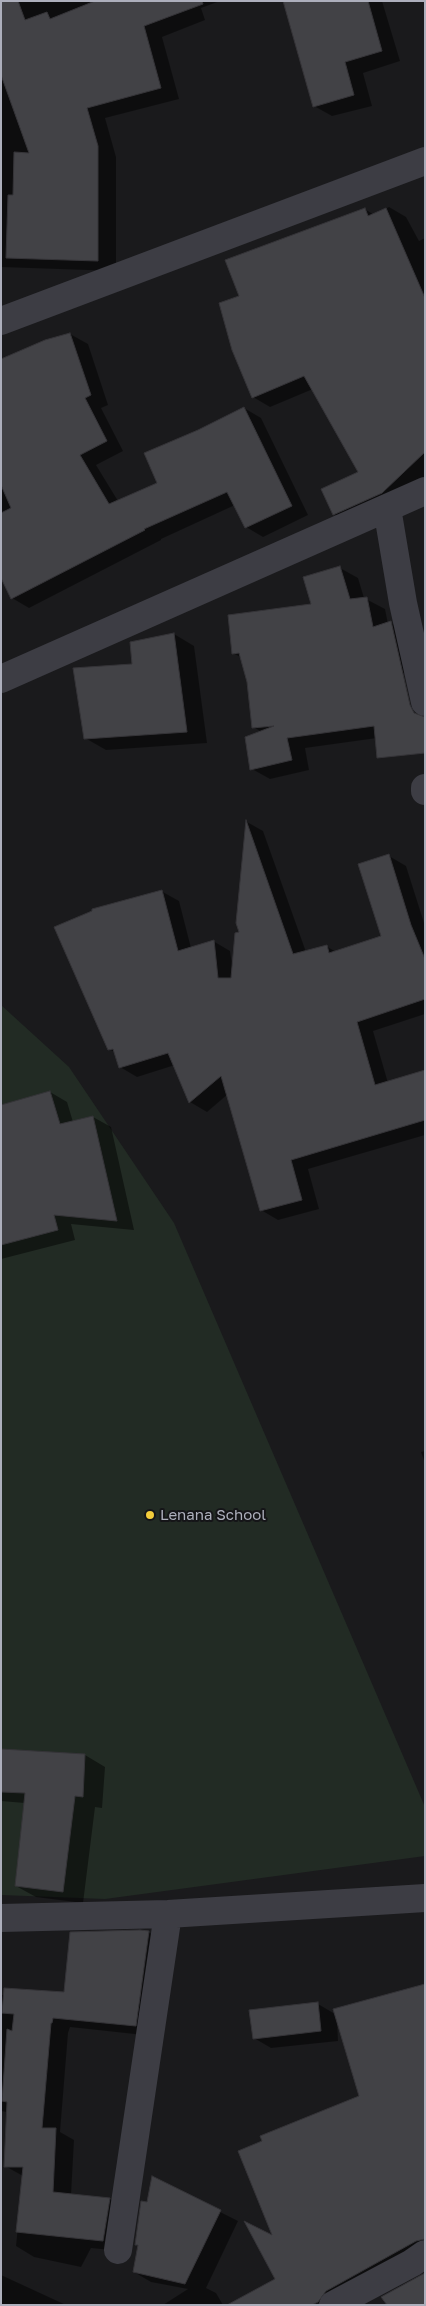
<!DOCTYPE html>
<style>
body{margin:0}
#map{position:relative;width:426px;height:2306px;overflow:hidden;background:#1a1a1c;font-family:"Golos Text",sans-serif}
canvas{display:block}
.frame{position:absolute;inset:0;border:2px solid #adafbc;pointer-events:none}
</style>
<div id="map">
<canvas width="426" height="2306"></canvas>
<div class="frame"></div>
</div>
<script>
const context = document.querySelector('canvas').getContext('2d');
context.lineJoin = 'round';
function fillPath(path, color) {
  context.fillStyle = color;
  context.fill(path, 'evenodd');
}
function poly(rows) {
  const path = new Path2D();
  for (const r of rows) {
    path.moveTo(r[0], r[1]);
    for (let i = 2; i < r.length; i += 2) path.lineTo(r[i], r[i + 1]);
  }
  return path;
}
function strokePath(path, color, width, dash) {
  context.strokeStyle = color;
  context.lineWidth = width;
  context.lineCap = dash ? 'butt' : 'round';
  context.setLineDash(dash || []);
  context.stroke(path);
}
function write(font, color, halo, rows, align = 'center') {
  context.font = font + ' "Golos Text",sans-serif';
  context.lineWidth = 4;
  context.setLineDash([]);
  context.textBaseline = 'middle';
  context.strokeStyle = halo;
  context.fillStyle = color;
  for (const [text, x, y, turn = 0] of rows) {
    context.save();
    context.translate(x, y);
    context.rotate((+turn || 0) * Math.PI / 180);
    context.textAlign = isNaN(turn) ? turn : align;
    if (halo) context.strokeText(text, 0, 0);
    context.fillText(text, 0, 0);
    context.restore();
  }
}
fillPath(poly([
 [1,1005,69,1067,174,1223,425,1807,425,1856,105,1899,1,1895]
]), '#222b24');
fillPath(poly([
 [1,1,220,1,201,8,205,20,162,37,179,99,105,118,116,157,116,271,1,267],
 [285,1,382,1,400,61,363,73,372,106,332,116,314,106],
 [389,207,406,217,419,241,425,238,425,478,352,524,334,514,360,472,313,389,270,407,253,397,240,297,365,209,374,215],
 [70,334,88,344,108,405,101,408,123,451,96,465,118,501,158,484,198,431,244,408,261,418,308,515,263,537,246,527,235,505,161,539,161,540,29,608,12,598,1,575,1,360],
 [340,568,358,578,364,598,385,609,388,624,391,623,409,633,417,668,403,673,413,733,305,748,309,770,270,779,252,769,262,732,253,727,248,682,242,658,233,653,312,605],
 [174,634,194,646,207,743,106,750,85,738,133,665],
 [247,822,263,831,306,952,326,946,336,952,382,936,389,856,406,866,425,926,425,1014,373,1031,388,1083,425,1072,425,1135,308,1169,319,1209,278,1220,261,1210,228,1094,207,1112,190,1102,175,1065,137,1077,120,1067,116,1053,109,1049,161,891,179,901,191,948,213,941,230,951,232,965,241,933],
 [50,1092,67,1102,73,1122,93,1117,111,1127,134,1230,71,1224,75,1240,1,1259,1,1107],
 [425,1451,425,1463,421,1452],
 [1,1750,85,1755,105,1767,102,1808,95,1807,83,1903,36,1897,16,1886,25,1803,1,1801],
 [148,1932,166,1943,153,2036,70,2027,68,2033,60,2132,74,2140,71,2195,110,2199,128,2209,121,2251,91,2248,81,2267,34,2257,16,2246,23,2176,5,2166,7,2112,1,2111,1,1995,65,1994],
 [425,1985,425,2258,409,2255,314,2305,297,2305,275,2237,361,2097,337,2020,338,2041,271,2048,254,2038,318,2004,335,2014,334,2010],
 [153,2178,238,2221,206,2288,216,2293,223,2305,163,2305,188,2289,151,2282,134,2272,139,2246,136,2244],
 [1,2275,66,2305,1,2305]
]), '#0007');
const building = poly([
 [1,1,18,1,25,20,47,12,50,19,95,1,202,1,203,4,144,26,161,88,87,108,98,146,98,261,6,258,8,195,13,195,14,152,29,153,1,75,1,1],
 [283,1,368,1,382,51,345,62,354,95,313,107,283,1],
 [365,208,368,216,386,208,425,298,425,452,382,493,333,515,321,489,358,472,304,376,252,398,232,350,219,303,239,296,225,260,365,208],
 [70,333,91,395,85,398,107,441,80,455,109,504,157,483,144,453,198,430,244,407,292,506,245,528,227,492,144,529,145,530,11,599,1,578,1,513,11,508,1,485,1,359,45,340,70,333],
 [340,566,350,599,367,597,373,627,391,621,410,705,414,713,425,717,425,753,377,758,374,726,287,738,292,760,250,770,245,737,274,726,252,728,247,682,239,653,232,654,228,615,311,604,303,577,340,566],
 [174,633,187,732,84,739,73,668,132,664,130,642,174,633],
 [246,820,293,954,327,945,329,953,381,936,358,864,389,854,411,925,425,959,425,999,357,1022,375,1085,425,1070,425,1120,291,1160,302,1200,260,1211,221,1076,189,1103,168,1053,119,1068,113,1049,108,1050,54,927,92,911,92,909,162,890,178,951,214,940,218,978,231,978,235,933,239,932,236,923,246,820],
 [50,1091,60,1124,93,1116,117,1221,54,1215,58,1230,1,1245,1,1105,50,1091],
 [1,1749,85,1754,83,1797,75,1796,63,1892,15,1886,25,1793,1,1792,1,1749],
 [140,1930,149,1931,136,2026,53,2018,52,2023,51,2023,42,2128,56,2128,53,2192,110,2198,103,2241,16,2232,23,2167,4,2167,7,2102,2,2101,7,2029,12,2031,14,2014,2,2013,4,1988,64,1992,70,1932,140,1930],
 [425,1984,425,2239,416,2241,326,2291,318,2302,312,2305,227,2305,275,2279,244,2221,272,2235,238,2151,262,2141,260,2136,359,2096,333,2009,425,1984],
 [318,2002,321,2031,253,2039,249,2010,318,2002],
 [152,2176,221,2210,185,2284,133,2272,138,2245,135,2245,141,2201,147,2202,152,2176],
 [425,2273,425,2305,387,2305,381,2297,425,2273]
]);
fillPath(building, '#424246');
strokePath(building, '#353438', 1);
strokePath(poly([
 [1,321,425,161],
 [387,508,403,603,425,702],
 [1,679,425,491],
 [425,788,425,791],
 [1,1918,168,1914,425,1898],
 [118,2250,168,1914],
 [333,2305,412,2263,425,2254]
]), '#3d3d44', 28);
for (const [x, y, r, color] of [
 [150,1515,5,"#f3cd3b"]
]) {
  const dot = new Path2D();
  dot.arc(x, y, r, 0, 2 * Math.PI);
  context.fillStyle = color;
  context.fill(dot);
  strokePath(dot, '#151518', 2);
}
write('15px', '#adafbc', '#151518', [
 ["Lenana School",160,1515]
], 'left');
</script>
